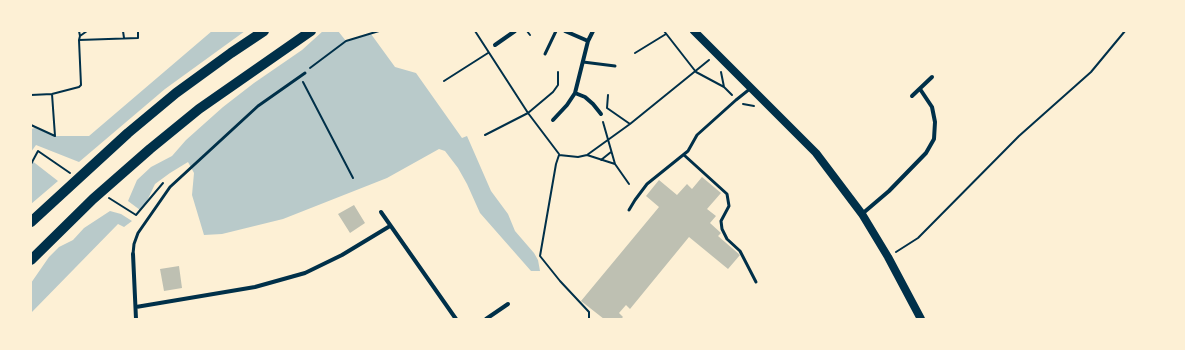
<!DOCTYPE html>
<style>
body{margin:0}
#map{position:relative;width:1185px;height:350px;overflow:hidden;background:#fdf0d5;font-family:Georgia,serif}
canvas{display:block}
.frame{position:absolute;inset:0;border:32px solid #fdf0d5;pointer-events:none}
</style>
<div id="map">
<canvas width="1185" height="350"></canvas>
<div class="frame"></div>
</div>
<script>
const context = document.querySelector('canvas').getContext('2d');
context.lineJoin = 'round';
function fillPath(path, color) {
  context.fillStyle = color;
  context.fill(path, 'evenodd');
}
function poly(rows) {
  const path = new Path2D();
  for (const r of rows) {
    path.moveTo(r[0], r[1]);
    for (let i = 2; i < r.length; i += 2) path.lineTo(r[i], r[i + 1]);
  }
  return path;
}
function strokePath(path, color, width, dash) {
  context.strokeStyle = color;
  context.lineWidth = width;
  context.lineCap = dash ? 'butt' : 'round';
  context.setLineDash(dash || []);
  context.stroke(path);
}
fillPath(poly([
 [212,31,245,31,165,89,79,162,36,145,31,152,31,129,35,128,55,136,89,136],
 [323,31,338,31,346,41,371,34,395,67,416,73,462,138,467,136,491,191,508,214,515,231,534,253,538,260,540,271,531,271,480,213,467,184,458,168,445,151,439,149,387,178,283,219,222,234,204,235,192,195,194,173,188,162,170,173,155,184,146,203,140,210,128,201,137,180,151,167,172,156,186,140,223,107,254,83,302,50],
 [31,160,58,181,31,204],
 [110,211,121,214,132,221,124,227,118,224,31,313,31,283,49,257,59,247,73,240,84,228]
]), '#b9caca');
fillPath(poly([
 [702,177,721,193,707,209,716,216,710,223,721,233,718,236,740,255,728,269,689,237,630,309,626,305,619,313,623,317,621,319,604,319,581,301,659,207,646,196,659,180,677,195,687,184,692,189],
 [354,205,365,223,350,233,338,214],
 [179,266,182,288,164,291,160,269]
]), '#bec0b2');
strokePath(poly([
 [79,31,80,36],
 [123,31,124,38],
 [475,31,528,113,559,154],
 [527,31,530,35],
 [664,31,696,72,724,87,732,95],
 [79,40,138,38,138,31],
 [635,53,666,34],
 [310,68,346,41,379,31],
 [721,72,724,87],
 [444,81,488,53],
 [303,82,353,178],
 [31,95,52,94,79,87,81,85,79,40,80,36,87,31],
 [743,104,754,106],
 [607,108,608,95],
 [607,108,630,124],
 [31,125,55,136,52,94],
 [485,135,528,113,553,92,558,85,558,72],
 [587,155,615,164,603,122],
 [601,160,611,152],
 [31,164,38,151,70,173],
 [615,164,629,184],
 [109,198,136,215,163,183],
 [896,252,918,238,1019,136,1091,72,1125,31],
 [589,319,589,312,560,281,540,256,556,164,559,155,578,157,587,155,630,124,709,60]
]), '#003049', 2);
strokePath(poly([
 [545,54,556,31],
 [583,62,615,66],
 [684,155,727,194,729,206,721,221,722,229,727,239,740,251,756,282],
 [629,210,635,200,647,184,688,151,697,135,736,100,751,88],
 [133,254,134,244,138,233,170,187,258,106,305,73]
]), '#003049', 3);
strokePath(poly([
 [565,31,588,41],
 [495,45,515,31],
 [575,93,585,97,593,104,601,114],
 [912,96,932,77],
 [553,120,567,105,575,93,588,41,593,31],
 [381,212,456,319],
 [862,214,889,191,926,153,934,139,935,122,932,107,920,89],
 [133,254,136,319],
 [136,307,255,287,305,273,342,255,390,226],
 [486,319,508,304]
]), '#003049', 4);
strokePath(poly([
 [694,31,816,153,862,214,888,257,921,319]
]), '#003049', 8);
strokePath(poly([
 [31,222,128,133,176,93,231,53,264,31],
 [31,260,93,199,150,149,199,109,311,31]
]), '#003049', 10);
</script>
